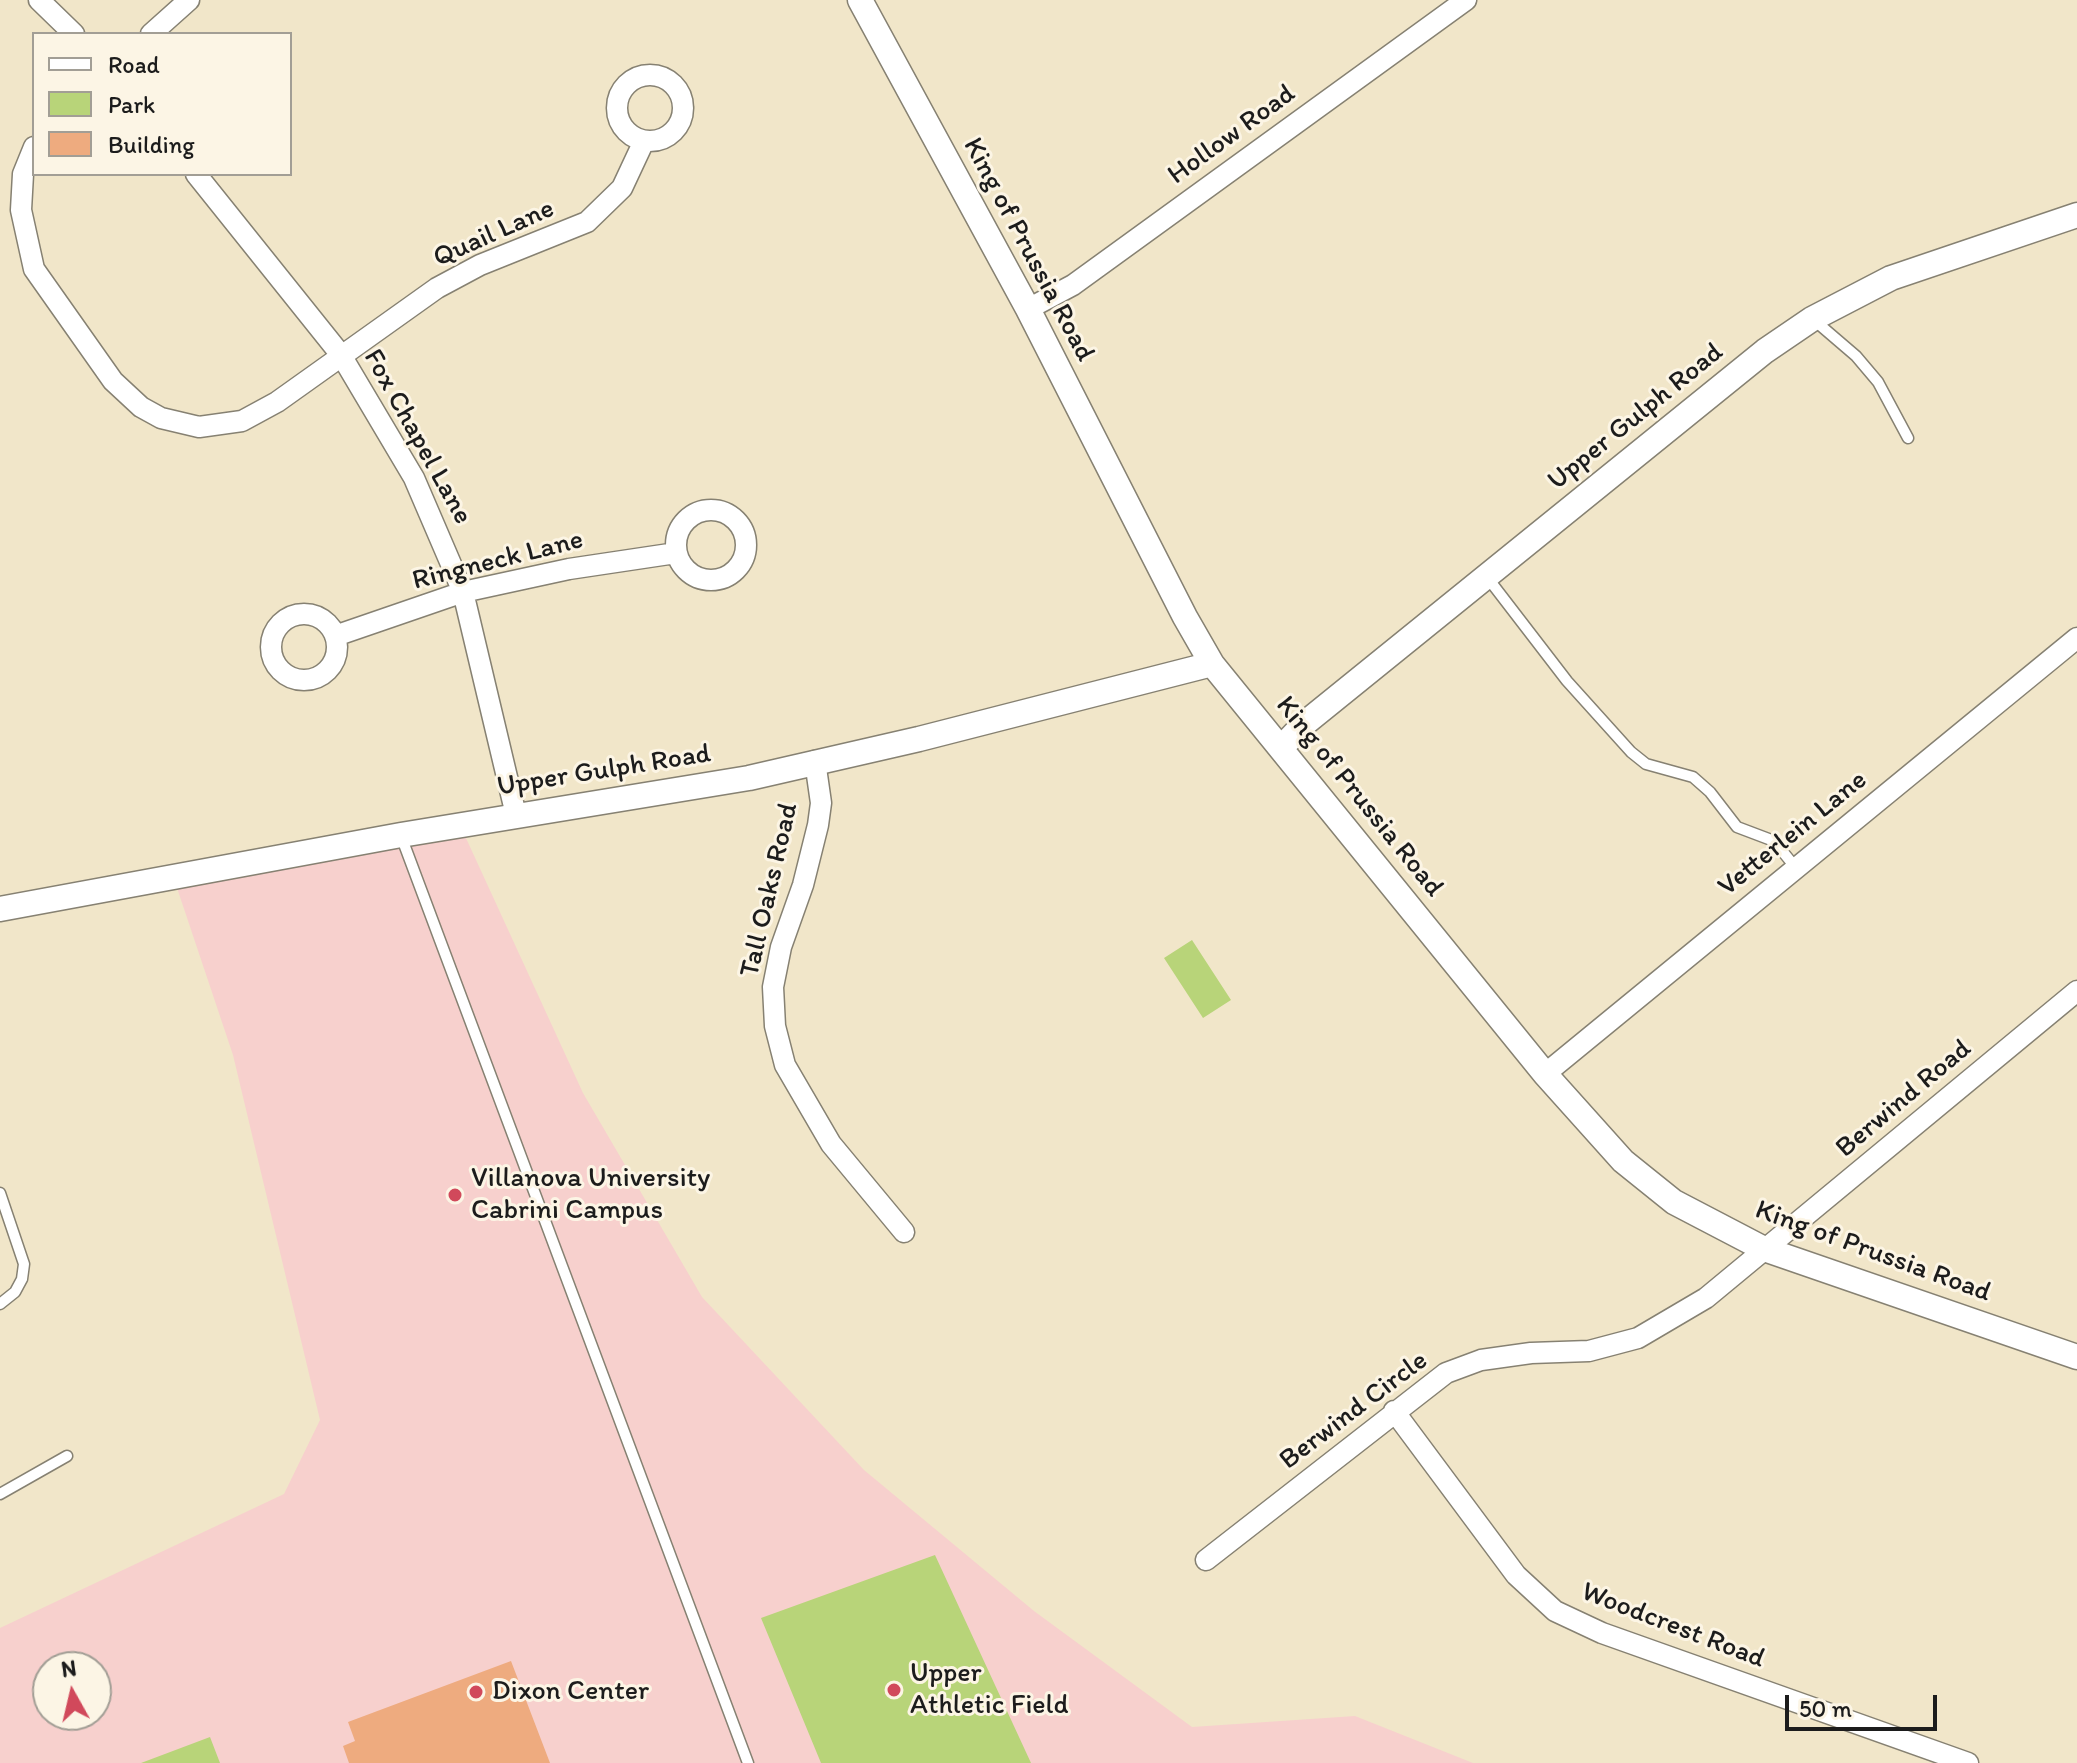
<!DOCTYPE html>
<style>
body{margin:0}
#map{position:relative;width:2077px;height:1763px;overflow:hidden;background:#f1e6c9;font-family:Itim,sans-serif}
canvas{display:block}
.legend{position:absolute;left:32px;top:32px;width:260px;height:144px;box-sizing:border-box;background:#fcf5e5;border:2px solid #a29e95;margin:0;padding:10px 14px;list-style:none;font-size:24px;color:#1c1c1c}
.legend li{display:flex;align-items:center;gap:16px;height:40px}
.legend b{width:40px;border:2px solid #a29e95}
.north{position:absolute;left:32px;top:1651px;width:80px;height:80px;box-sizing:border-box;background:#fcf5e5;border:2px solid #a29e95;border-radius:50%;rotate:352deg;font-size:22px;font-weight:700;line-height:32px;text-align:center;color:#1c1c1c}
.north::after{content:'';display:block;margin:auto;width:28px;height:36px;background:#d1495b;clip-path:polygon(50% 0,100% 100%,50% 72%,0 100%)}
.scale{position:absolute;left:1785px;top:1695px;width:152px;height:36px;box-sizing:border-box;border:4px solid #1c1c1c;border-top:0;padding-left:10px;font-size:24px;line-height:28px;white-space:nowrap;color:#1c1c1c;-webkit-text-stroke:6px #fcf5e5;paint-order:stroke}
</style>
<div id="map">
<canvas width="2077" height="1763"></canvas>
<ul class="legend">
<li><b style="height:10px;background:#fff"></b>Road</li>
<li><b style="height:22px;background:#b8d479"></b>Park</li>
<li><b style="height:22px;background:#eeab7f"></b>Building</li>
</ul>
<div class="north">N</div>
<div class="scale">50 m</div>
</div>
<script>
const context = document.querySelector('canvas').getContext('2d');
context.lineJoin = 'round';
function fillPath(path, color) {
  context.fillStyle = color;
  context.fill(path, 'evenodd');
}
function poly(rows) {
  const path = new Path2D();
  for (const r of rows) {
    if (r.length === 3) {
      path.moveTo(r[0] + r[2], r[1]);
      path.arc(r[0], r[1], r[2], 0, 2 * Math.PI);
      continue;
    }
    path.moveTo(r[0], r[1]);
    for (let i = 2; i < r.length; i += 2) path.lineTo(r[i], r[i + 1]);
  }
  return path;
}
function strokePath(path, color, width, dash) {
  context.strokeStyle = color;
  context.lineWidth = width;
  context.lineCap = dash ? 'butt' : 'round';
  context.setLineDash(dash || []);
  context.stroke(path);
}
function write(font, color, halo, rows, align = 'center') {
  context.font = font + ' Itim,sans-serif';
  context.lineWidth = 6;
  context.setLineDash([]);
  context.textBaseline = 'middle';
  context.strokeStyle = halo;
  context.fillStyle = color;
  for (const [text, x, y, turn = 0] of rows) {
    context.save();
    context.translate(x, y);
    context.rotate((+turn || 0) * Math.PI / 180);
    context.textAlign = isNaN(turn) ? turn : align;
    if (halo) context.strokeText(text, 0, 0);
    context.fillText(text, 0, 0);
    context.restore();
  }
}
fillPath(poly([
 [460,825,583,1093,702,1297,864,1470,1034,1611,1192,1727,1355,1716,1473,1763,0,1763,0,1628,284,1494,320,1420,233,1055,174,879],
 [48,1667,96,1667,96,1715,48,1715]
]), '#f7d0cd');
fillPath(poly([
 [1192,940,1231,1000,1203,1018,1164,958],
 [935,1555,1031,1763,821,1763,761,1618],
 [210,1737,220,1763,141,1763]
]), '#b8d479');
fillPath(poly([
 [511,1661,550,1763,349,1763,343,1746,355,1741,348,1722]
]), '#eeab7f');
const service = poly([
 [1814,320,1856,356,1878,382,1908,438],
 [1487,577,1567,681,1631,752,1646,764,1693,777,1710,792,1737,827,1774,841,1796,868],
 [401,836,748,1763],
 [0,1193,24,1264,22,1279,15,1292,0,1304],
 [0,1494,67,1456]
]);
const minor = poly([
 [39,0,74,34],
 [151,34,189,0],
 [650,108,33],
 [34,147,23,174,21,210,34,269,113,381,141,407,161,418,199,427,242,421,277,402,437,288,480,265,587,222,622,188,644,141],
 [196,174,341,355,414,478,463,592,516,815],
 [1028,309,1073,285,1466,0],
 [711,545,35],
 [304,647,33],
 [335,636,463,592,569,569,676,553],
 [815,761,821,803,818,825,803,885,781,947,773,987,775,1026,785,1065,831,1144,904,1232],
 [1545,1074,2077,638],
 [1394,1411,1516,1575,1555,1611,1602,1633,1968,1763],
 [1206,1560,1446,1373,1481,1360,1531,1353,1589,1351,1638,1338,1706,1298,2077,991]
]);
const tertiary = poly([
 [860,0,1028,309,1185,617,1212,664,1545,1074,1623,1161,1674,1202,1764,1249,2077,1357],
 [1281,748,1304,724,1765,351,1812,319,1891,278,2077,215],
 [0,909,401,835,749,778,919,739,1212,664]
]);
strokePath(service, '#868172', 13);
strokePath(minor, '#868172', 23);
strokePath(tertiary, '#868172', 27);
strokePath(service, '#fff', 10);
strokePath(minor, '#fff', 20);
strokePath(tertiary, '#fff', 24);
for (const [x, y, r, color] of [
 [455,1195,8,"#d1495b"],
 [894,1690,8,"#d1495b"],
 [476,1692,8,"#d1495b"]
]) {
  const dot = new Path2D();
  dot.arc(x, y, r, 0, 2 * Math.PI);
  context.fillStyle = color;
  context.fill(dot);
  strokePath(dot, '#fcf5e5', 3);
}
write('28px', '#1c1c1c', '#fcf5e5', [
 ["Hollow Road",1232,135,-36],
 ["Quail Lane",494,234,-24],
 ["King of Prussia Road",1028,250,62],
 ["Upper Gulph Road",1636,417,-39],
 ["Fox Chapel Lane",417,437,61],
 ["Ringneck Lane",498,561,-14],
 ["Upper Gulph Road",604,771,-9],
 ["King of Prussia Road",1359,797,51],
 ["Vetterlein Lane",1793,834,-39],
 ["Tall Oaks Road",770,890,-77],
 ["Berwind Road",1904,1099,-40],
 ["King of Prussia Road",1873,1252,20],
 ["Berwind Circle",1354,1411,-37],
 ["Woodcrest Road",1673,1626,21]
]);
write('28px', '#1c1c1c', '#fcf5e5', [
 ["Villanova University",471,1179],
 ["Cabrini Campus",471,1211],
 ["Upper",910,1674],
 ["Athletic Field",910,1706],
 ["Dixon Center",492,1692]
], 'left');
</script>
